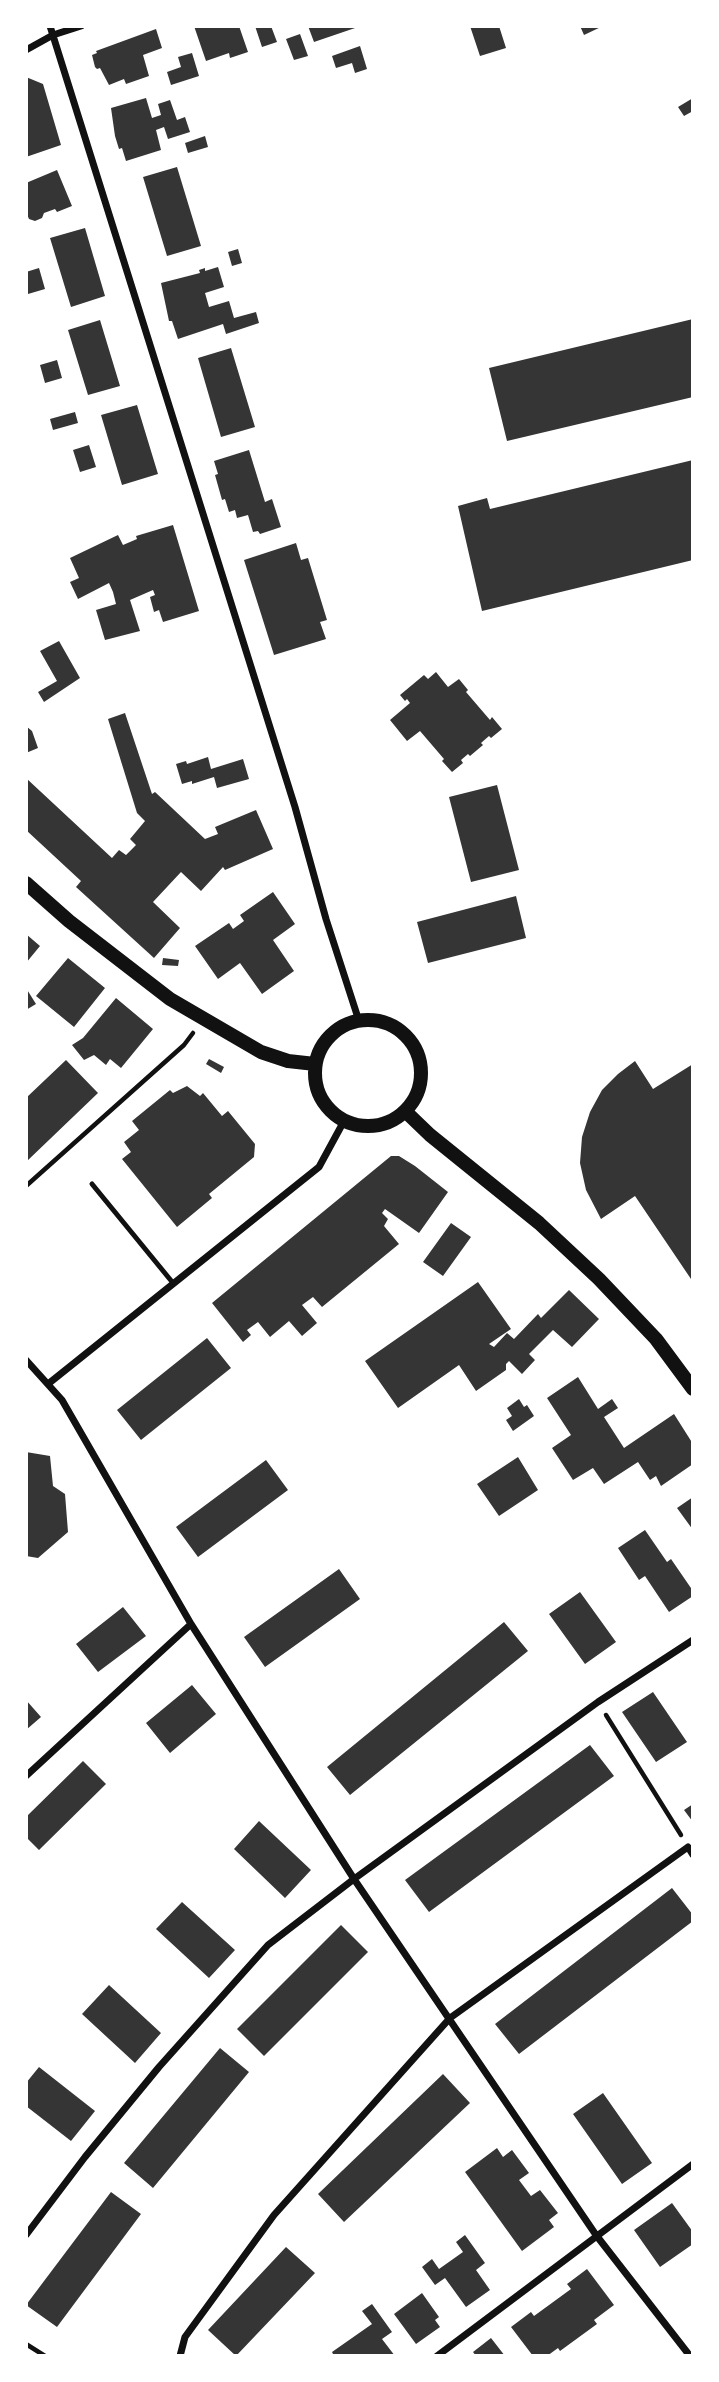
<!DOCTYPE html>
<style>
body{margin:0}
#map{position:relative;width:719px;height:2382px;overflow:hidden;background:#fff;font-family:Rubik,sans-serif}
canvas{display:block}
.frame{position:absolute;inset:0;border:28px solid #fff;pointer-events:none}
</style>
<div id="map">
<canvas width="719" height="2382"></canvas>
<div class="frame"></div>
</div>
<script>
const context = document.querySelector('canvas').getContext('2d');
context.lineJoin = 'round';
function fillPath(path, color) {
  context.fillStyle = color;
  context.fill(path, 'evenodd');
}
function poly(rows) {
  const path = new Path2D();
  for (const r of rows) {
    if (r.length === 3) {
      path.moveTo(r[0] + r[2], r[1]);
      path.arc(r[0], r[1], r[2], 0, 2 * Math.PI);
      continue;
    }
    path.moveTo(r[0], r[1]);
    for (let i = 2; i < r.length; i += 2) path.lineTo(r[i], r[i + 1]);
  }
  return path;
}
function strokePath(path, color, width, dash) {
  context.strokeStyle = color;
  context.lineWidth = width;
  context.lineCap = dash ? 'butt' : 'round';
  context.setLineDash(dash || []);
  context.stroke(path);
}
fillPath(poly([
 [194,26,239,26,248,52,230,58,229,53,206,61],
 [255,26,271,26,277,42,262,47],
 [308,26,358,26,358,27,314,42],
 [470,26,499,26,506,48,480,56],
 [580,26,603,26,584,35],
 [156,29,162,48,143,55,149,76,126,84,124,79,109,85,100,68,97,69,95,67,92,55,97,53,96,51],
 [300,34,308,56,294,60,286,39],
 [360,46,367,69,355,73,352,63,336,68,332,56],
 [192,53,199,76,171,85,167,72,181,67,178,57],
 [26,77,43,84,61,145,26,157],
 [146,98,152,118,161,115,158,104,170,100,177,120,185,117,190,132,168,139,164,127,156,130,161,150,126,161,122,148,119,149,115,136,111,108],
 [693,98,693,111,684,116,678,107],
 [205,136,208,147,188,153,185,143],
 [177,167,201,246,167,256,143,177],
 [57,170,72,206,57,212,55,209,44,213,42,218,35,221,29,219,26,212,26,183],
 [85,228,105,296,71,307,50,238],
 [238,249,242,263,232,266,228,252],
 [218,267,224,287,205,293,209,307,229,301,234,318,256,312,259,323,226,334,223,324,178,339,172,321,169,321,161,283,200,273,199,270,205,268,205,271],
 [39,268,45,289,28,294,26,272],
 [693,319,693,397,507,441,489,368],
 [100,320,120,386,88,395,68,330],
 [231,348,255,427,221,437,198,358],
 [57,360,62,378,45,383,40,365],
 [137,405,158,474,122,485,101,415],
 [75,412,78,423,53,430,50,419],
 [89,445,96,467,80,472,73,450],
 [249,450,265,502,272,499,281,527,260,534,258,531,253,532,248,515,237,518,235,510,229,512,225,499,222,500,215,475,218,474,214,461],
 [693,460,693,560,482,611,458,506,487,498,490,509],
 [173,525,199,611,163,622,159,610,154,612,150,597,155,595,153,590,130,600,140,631,105,640,96,610,116,604,113,592,109,583,78,599,70,582,79,578,70,558,118,535,123,545,137,539,136,536],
 [296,543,301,560,308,558,327,620,320,622,326,639,274,655,244,560],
 [59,641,80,678,44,702,38,692,57,681,40,651],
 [436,672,448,687,459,679,468,690,466,692,490,720,492,717,502,729,491,738,489,736,481,743,483,745,470,756,468,754,461,760,463,763,452,772,442,761,444,759,420,731,407,741,390,720,410,703,407,699,405,701,400,695,424,675,428,679],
 [125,713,152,794,155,792,205,839,218,834,215,827,256,810,273,849,225,870,223,867,201,891,181,872,153,902,180,928,154,958,76,887,81,881,26,830,26,778,112,858,119,850,126,855,136,845,130,839,145,821,137,813,108,719],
 [26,726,32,731,38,748,26,753],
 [208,757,211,769,243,759,249,779,217,788,214,777,192,784,192,781,182,784,176,764,186,761,187,764],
 [497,785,519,870,471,882,449,797],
 [273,892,295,924,273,940,294,971,262,994,240,963,218,979,195,946,229,923,233,929,244,921,240,915],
 [516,896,526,938,428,963,417,922],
 [26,934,40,946,26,963],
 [68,958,105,988,74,1027,36,996],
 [163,958,179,960,178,966,162,965],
 [26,988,36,1004,26,1010],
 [116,998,153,1029,121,1068,110,1059,106,1065,94,1055,84,1060,72,1045,83,1038],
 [209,1059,224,1067,221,1073,206,1064],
 [66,1060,98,1093,26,1162,26,1098],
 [635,1061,653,1089,693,1064,693,1282,635,1196,601,1219,586,1190,580,1163,582,1137,590,1112,602,1090,618,1074],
 [187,1086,200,1096,203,1093,222,1116,228,1111,255,1144,254,1157,209,1194,212,1198,177,1227,122,1159,131,1152,124,1142,139,1130,132,1121,170,1090,173,1093],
 [391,1156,399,1156,415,1166,448,1192,419,1233,385,1209,382,1213,388,1219,384,1226,399,1244,322,1307,313,1297,302,1305,317,1323,302,1336,289,1321,270,1337,258,1322,247,1330,251,1335,243,1342,212,1303],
 [451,1223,471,1237,443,1276,423,1262],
 [478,1282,511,1329,489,1344,494,1347,507,1333,514,1339,538,1314,541,1318,569,1290,599,1319,572,1347,553,1330,529,1354,535,1360,522,1374,509,1361,506,1364,506,1370,476,1391,459,1365,398,1408,365,1361],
 [207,1338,231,1368,141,1440,117,1410],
 [578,1377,598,1409,612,1399,618,1408,604,1417,624,1448,674,1414,693,1444,693,1464,661,1486,656,1476,650,1480,638,1462,604,1484,593,1468,573,1480,552,1448,571,1435,547,1398],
 [519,1399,524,1407,527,1405,534,1416,513,1431,506,1420,512,1416,507,1408],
 [26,1452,50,1456,53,1486,65,1494,68,1532,38,1558,26,1556],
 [518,1457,538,1490,499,1516,477,1484],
 [266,1460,288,1490,198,1557,176,1527],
 [693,1497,693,1530,677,1508],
 [645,1530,667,1562,671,1559,693,1591,693,1596,669,1612,645,1576,639,1580,618,1548],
 [339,1569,360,1599,265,1667,244,1637],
 [580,1592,616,1642,585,1664,549,1614],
 [123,1607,146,1636,98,1672,76,1644],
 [504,1622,528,1651,350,1795,327,1767],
 [192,1685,216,1714,170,1753,146,1723],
 [653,1692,687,1742,656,1762,622,1712],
 [26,1700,41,1717,26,1730],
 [590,1745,614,1776,429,1912,405,1880],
 [83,1761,106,1784,39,1850,26,1837,26,1817],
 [693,1804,693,1822,684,1810],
 [259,1821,311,1870,285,1898,234,1849],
 [672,1888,693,1915,693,1921,519,2054,495,2024],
 [182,1902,235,1950,209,1978,156,1929],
 [341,1925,368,1952,264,2056,237,2029],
 [109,1985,161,2033,135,2063,82,2014],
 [220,2048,249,2072,153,2188,124,2163],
 [39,2067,95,2111,71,2141,26,2106,26,2083],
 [443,2074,470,2103,344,2222,318,2194],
 [603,2093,652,2163,622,2184,573,2114],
 [497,2148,503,2157,512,2150,529,2173,519,2180,531,2196,540,2190,558,2213,549,2220,554,2227,522,2251,465,2172],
 [111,2192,141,2214,57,2327,26,2305],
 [672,2203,693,2232,693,2244,660,2267,634,2230],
 [465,2235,485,2263,476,2270,490,2290,466,2307,445,2278,435,2285,422,2267,432,2259,439,2269,463,2252,456,2242],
 [286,2247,315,2273,236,2356,208,2330],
 [587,2269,614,2305,594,2320,597,2324,560,2351,558,2348,547,2356,533,2356,511,2327,531,2312,534,2316,571,2289,567,2284],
 [422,2293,439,2317,435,2320,440,2327,416,2344,394,2314],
 [372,2304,392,2332,382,2339,395,2356,334,2356,332,2352,372,2324,362,2311],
 [491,2338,505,2356,476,2356,473,2352]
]), '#353535');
strokePath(poly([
 [26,1186,184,1045,193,1033],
 [606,1715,681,1835],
 [26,2344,45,2356]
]), '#111', 4.5);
strokePath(poly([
 [92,1184,173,1283]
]), '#111', 5);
strokePath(poly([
 [50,26,295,807,326,919,359,1021],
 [26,50,53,35,81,26],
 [26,1360,62,1400,191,1624,354,1879,596,2235,690,2356],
 [48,1384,319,1167,344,1121],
 [26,1776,191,1624],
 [26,2235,85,2157,159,2067,268,1945,354,1879,598,1702,693,1640],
 [180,2356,185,2337,274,2215,450,2018,688,1847,693,1855],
 [437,2356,693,2164]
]), '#111', 7);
strokePath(poly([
 [26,883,69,921,170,999,261,1052,288,1061,315,1064],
 [368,1073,53],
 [405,1111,430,1135,539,1223,599,1279,656,1339,693,1389]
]), '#111', 14);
</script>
